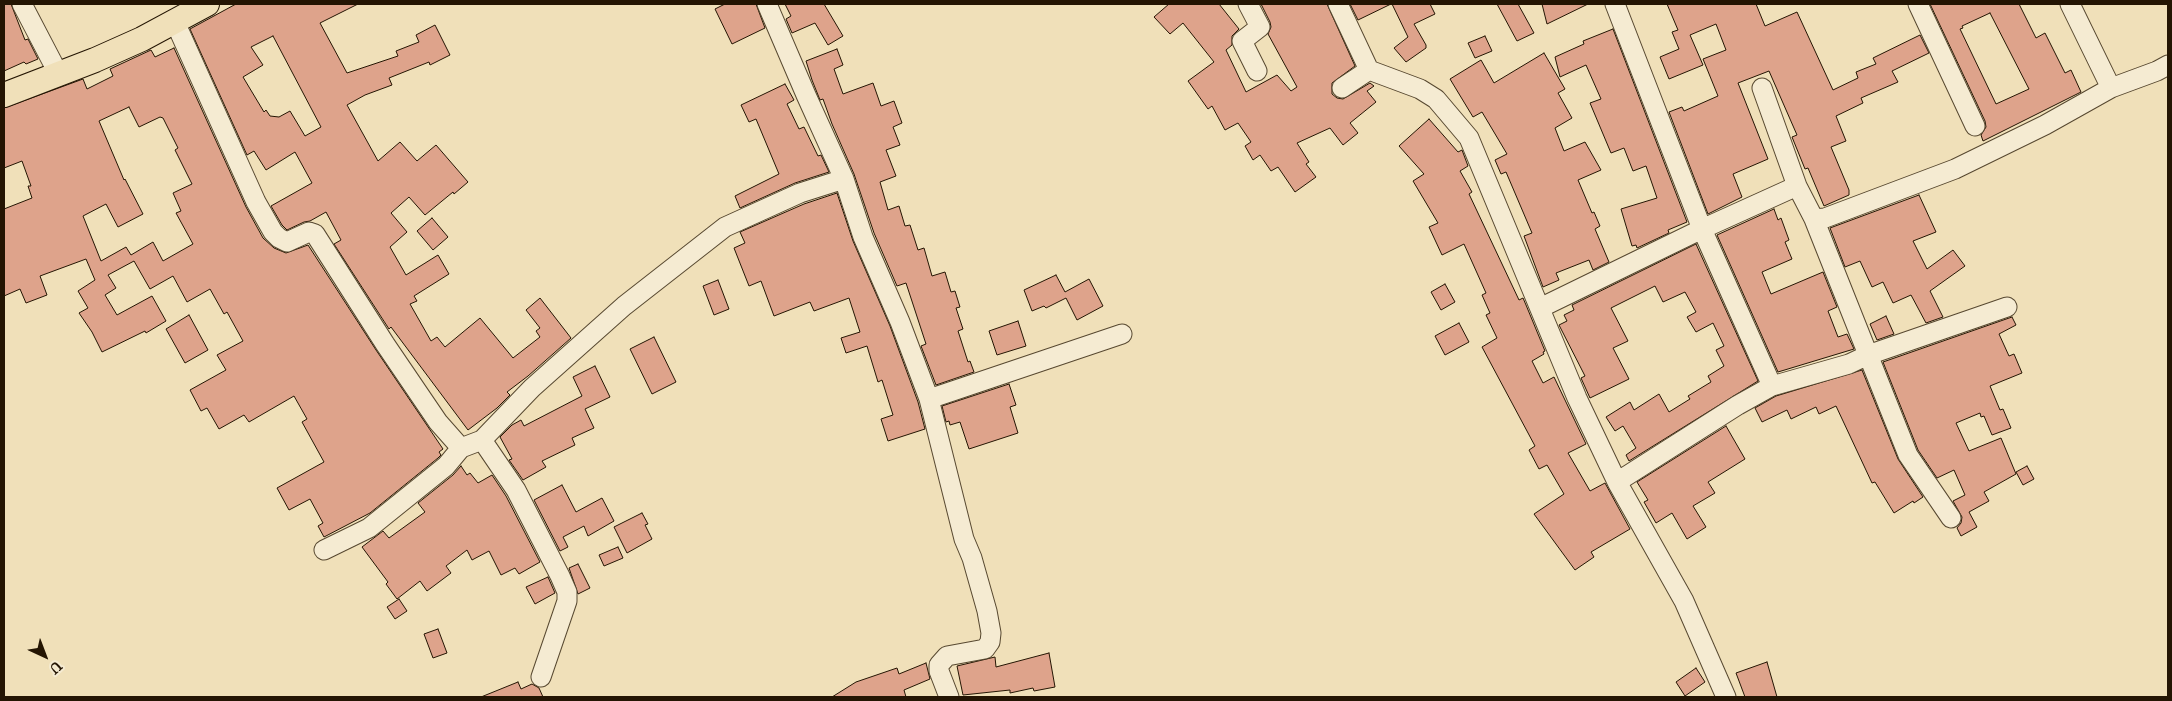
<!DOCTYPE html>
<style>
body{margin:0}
#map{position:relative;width:2172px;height:701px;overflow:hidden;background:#f0e0b9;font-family:"IM FELL Great Primer",serif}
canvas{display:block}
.frame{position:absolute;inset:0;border:5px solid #241503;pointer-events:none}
.north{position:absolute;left:20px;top:631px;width:50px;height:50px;-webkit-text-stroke:4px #f5ebd2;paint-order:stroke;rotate:137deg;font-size:14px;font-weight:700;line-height:20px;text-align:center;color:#241503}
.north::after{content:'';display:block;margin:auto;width:18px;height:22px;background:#241503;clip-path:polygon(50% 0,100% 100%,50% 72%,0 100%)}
</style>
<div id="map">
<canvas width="2172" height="701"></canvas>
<div class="frame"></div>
<div class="north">U</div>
</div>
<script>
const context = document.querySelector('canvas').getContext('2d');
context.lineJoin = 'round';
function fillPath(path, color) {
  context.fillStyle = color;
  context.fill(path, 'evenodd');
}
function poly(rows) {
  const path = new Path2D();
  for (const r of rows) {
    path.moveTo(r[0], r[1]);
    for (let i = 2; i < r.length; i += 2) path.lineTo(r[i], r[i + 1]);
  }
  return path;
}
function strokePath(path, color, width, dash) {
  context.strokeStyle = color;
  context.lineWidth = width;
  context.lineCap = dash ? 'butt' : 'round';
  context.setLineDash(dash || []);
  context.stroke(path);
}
const building = poly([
 [4,4,11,4,25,40,28,39,38,59,26,64,24,62,4,71,4,4],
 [236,4,358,4,320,23,347,73,398,56,396,51,419,42,416,35,435,25,450,55,430,65,429,62,389,78,392,85,365,95,347,105,378,161,400,142,417,161,436,145,468,182,454,194,453,192,425,215,409,197,391,213,407,232,390,247,406,275,438,255,449,274,414,296,417,301,410,304,431,341,437,337,445,347,480,318,513,358,540,337,536,331,540,328,526,310,540,298,571,338,528,376,507,392,510,395,497,408,468,430,391,327,389,329,334,244,341,240,326,212,310,221,304,222,287,230,282,225,271,206,312,183,295,152,266,170,254,151,247,155,190,29,236,4],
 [273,36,321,127,305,136,290,111,279,117,270,116,266,110,264,112,243,77,263,65,251,47,273,36],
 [725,4,756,4,765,28,732,44,715,9,725,4],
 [785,4,824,4,843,36,828,45,815,23,792,33,786,19,791,16,785,4],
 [1169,4,1219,4,1239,29,1232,36,1232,45,1226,50,1246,92,1277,75,1291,91,1297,87,1268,34,1271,27,1270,22,1261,4,1327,4,1355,66,1332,83,1332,94,1337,98,1343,99,1370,83,1374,86,1367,91,1376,102,1350,123,1358,133,1343,145,1330,128,1297,143,1309,162,1306,164,1316,177,1295,192,1278,167,1271,171,1260,155,1253,160,1245,146,1251,142,1238,123,1225,130,1212,106,1208,109,1188,81,1214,62,1183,23,1170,34,1154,17,1169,4],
 [1350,4,1391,4,1358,20,1350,4],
 [1392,4,1430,4,1435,14,1414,24,1426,45,1426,48,1406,62,1394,48,1408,37,1392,4],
 [1497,4,1518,4,1534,33,1517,41,1497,4],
 [1542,4,1588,4,1547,24,1542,4],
 [1667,4,1756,4,1765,26,1797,12,1833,90,1858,78,1856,72,1876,64,1873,58,1920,35,1929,53,1892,71,1898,82,1861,98,1863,103,1836,116,1846,141,1831,147,1849,190,1849,195,1824,206,1808,168,1805,169,1792,137,1797,135,1769,71,1738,83,1768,159,1733,174,1742,197,1708,214,1669,112,1682,107,1684,111,1718,96,1703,59,1726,50,1716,24,1690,35,1703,65,1669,79,1660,57,1679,49,1672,32,1678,30,1667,4],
 [1930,4,2019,4,2036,38,2045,33,2065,73,2071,70,2081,92,1983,141,1981,135,1986,127,1985,121,1930,4],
 [1990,13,2029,89,1996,104,1960,29,1963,28,1962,26,1990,13],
 [1613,29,1687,222,1668,230,1669,233,1637,248,1636,245,1632,246,1621,209,1657,198,1646,166,1633,171,1624,148,1611,153,1590,103,1601,99,1586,65,1560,77,1555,57,1584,44,1583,41,1613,29],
 [1485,36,1492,51,1475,58,1468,43,1485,36],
 [174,48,246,207,263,238,274,248,286,253,308,245,376,350,443,449,439,452,441,455,438,458,370,513,324,537,318,526,323,523,310,499,289,510,277,488,324,462,302,422,307,419,294,396,249,422,244,415,219,429,207,408,201,411,190,390,226,370,217,355,243,341,227,312,224,314,210,289,187,302,173,276,150,289,134,261,108,275,116,288,105,295,117,315,152,296,166,321,146,333,145,331,102,352,92,332,79,313,88,308,78,291,95,280,86,259,40,276,47,295,26,303,20,289,4,296,4,209,32,198,28,186,31,186,22,161,4,168,4,108,83,79,87,89,113,76,110,69,151,50,155,57,174,48],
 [129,107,139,127,160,117,163,118,178,148,175,150,192,184,173,193,181,211,176,213,193,244,163,261,153,242,131,255,126,247,101,261,83,216,106,204,118,227,143,214,125,179,124,180,99,121,129,107],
 [837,49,843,65,834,69,843,94,873,83,881,106,894,101,902,123,893,127,900,145,886,150,896,176,880,182,888,210,899,206,905,226,910,225,918,250,924,248,932,276,945,272,951,292,955,291,960,307,956,308,963,329,958,331,968,362,970,361,974,372,936,385,921,346,926,344,906,283,897,286,874,233,854,174,832,124,823,99,820,100,812,80,806,61,837,49],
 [1544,53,1565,89,1558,93,1572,118,1555,128,1564,151,1585,142,1601,170,1578,180,1592,213,1594,212,1600,226,1595,229,1609,262,1593,270,1589,260,1556,273,1559,280,1543,287,1524,236,1532,233,1506,172,1501,174,1495,160,1507,154,1482,112,1473,117,1450,79,1481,60,1494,83,1544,53],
 [785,84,794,100,787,104,799,129,804,127,818,156,821,155,829,172,795,183,740,208,735,196,779,174,756,119,749,122,741,105,785,84],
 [1429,119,1458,152,1462,150,1468,166,1460,171,1472,192,1469,194,1519,300,1523,298,1526,305,1545,351,1543,352,1544,354,1532,361,1543,383,1554,377,1586,444,1568,453,1590,491,1605,483,1630,529,1591,552,1594,557,1575,570,1534,514,1564,494,1547,465,1539,469,1529,450,1535,446,1482,347,1497,338,1486,315,1490,313,1482,295,1486,293,1464,244,1442,255,1429,227,1438,223,1413,181,1424,174,1399,146,1429,119],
 [837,193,853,241,890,326,918,402,925,429,888,441,881,419,893,415,882,380,878,382,867,346,846,353,841,338,860,332,849,298,814,311,810,302,774,316,761,281,749,286,734,248,745,243,740,232,804,204,837,193],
 [1919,195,1936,232,1913,241,1927,269,1953,250,1965,266,1930,291,1943,317,1926,323,1911,295,1893,303,1883,282,1872,287,1860,261,1845,267,1830,228,1919,195],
 [1774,209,1778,220,1781,218,1789,240,1785,242,1792,259,1762,272,1771,294,1823,272,1837,307,1828,311,1838,337,1847,334,1854,349,1778,372,1717,235,1774,209],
 [432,218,448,237,433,250,417,231,432,218],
 [1696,244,1758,381,1629,461,1626,455,1636,448,1623,426,1615,431,1606,417,1630,402,1634,410,1659,394,1669,412,1690,399,1688,396,1711,382,1708,376,1724,366,1716,350,1724,346,1713,323,1696,332,1687,317,1696,312,1685,292,1663,302,1655,286,1611,308,1628,341,1613,348,1629,379,1590,398,1581,378,1585,376,1559,325,1567,321,1564,315,1574,310,1572,305,1696,244],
 [1056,275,1065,292,1089,279,1103,306,1077,320,1066,298,1046,308,1044,306,1032,311,1024,290,1056,275],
 [718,280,729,309,714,315,703,286,718,280],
 [1445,284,1455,302,1441,310,1431,292,1445,284],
 [189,315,208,350,185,363,166,329,189,315],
 [1886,316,1894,334,1877,340,1870,324,1886,316],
 [2012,317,2016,325,1999,334,2009,356,2014,354,2022,373,1990,386,2000,410,2003,409,2011,428,1992,435,1984,416,1981,417,1980,413,1956,423,1969,451,2001,438,2016,474,1984,492,1989,501,1969,512,1977,527,1961,536,1957,528,1961,523,1962,517,1953,501,1965,495,1954,470,1937,478,1918,450,1883,362,2012,317],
 [1018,321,1026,346,997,355,989,331,1018,321],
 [1459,323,1469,342,1445,355,1435,336,1459,323],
 [654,337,676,382,652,394,630,349,654,337],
 [595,366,610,397,585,409,594,428,572,438,575,445,542,461,546,467,523,480,509,460,512,459,500,437,512,425,521,420,524,426,582,396,573,377,595,366],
 [1862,370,1898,459,1923,497,1914,503,1913,501,1894,513,1875,482,1872,483,1836,406,1819,414,1816,407,1791,419,1787,410,1762,422,1755,408,1776,396,1862,370],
 [1009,384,1016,405,1010,407,1018,433,969,449,960,422,950,425,949,421,946,422,942,406,1009,384],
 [1726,426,1745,459,1708,482,1715,493,1693,506,1706,527,1687,539,1672,513,1656,523,1644,502,1648,500,1637,482,1726,426],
 [461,466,467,475,470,473,478,483,492,475,506,496,540,562,519,574,515,568,501,575,489,551,472,560,467,550,446,566,451,573,427,591,420,581,397,599,386,584,388,582,362,547,383,531,389,538,425,512,418,503,453,475,461,466],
 [2027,466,2034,479,2023,485,2016,472,2027,466],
 [562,485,576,512,602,498,614,521,588,536,584,526,563,537,568,547,560,551,534,500,562,485],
 [642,513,648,524,645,525,652,539,627,553,614,527,642,513],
 [618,547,623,558,604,566,599,555,618,547],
 [578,564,590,588,578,594,569,568,578,564],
 [548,577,555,593,535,604,526,587,548,577],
 [399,599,407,611,395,619,387,607,399,599],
 [438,629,447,653,433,658,424,634,438,629],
 [1049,653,1055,687,1034,691,1033,688,1010,693,1010,690,963,695,957,666,995,657,996,667,1049,653],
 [1767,662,1777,697,1745,697,1736,673,1767,662],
 [926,663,930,679,904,690,906,697,832,697,856,682,897,668,899,674,926,663],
 [1696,668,1705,682,1685,696,1676,682,1696,668],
 [518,682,521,689,532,684,539,688,543,697,481,697,518,682]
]);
fillPath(building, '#dea38b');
strokePath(building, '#241503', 1);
const minor = poly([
 [22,4,58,73],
 [767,4,806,95,844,179,863,237,900,322,929,399,964,539,972,558,987,611,991,633,990,642,985,649,947,656,939,665,939,671,949,697],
 [1248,4,1260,27,1242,41,1257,71],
 [1338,4,1369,70,1420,89,1436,99,1469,138,1577,398,1617,482,1684,601,1726,697],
 [1615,4,1702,229,1772,386],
 [1918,4,1975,126],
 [2070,4,2111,88],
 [175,22,256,202,273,232,279,238,287,242,309,232,315,234,385,344,438,422,461,448,482,440,532,388,624,306,725,227,800,193,844,179],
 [1342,88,1369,70],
 [1762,88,1797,186],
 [1814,219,1908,455,1951,518],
 [1540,308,1702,229,1797,186,1814,219,1825,218,1955,169,2045,125,2111,88,2157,71,2168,65],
 [929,399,1122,334],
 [482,440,516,490,560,576,567,592,567,601,541,677],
 [1617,482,1738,405,1772,386,1849,364,1868,355,2007,307],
 [324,550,369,528,446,466,461,448]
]);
const major = poly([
 [4,95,95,60,142,39,207,4]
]);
strokePath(minor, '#574830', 21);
strokePath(major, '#241503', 26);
strokePath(minor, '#f5ebd2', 19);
strokePath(major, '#f0e0b9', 24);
</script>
